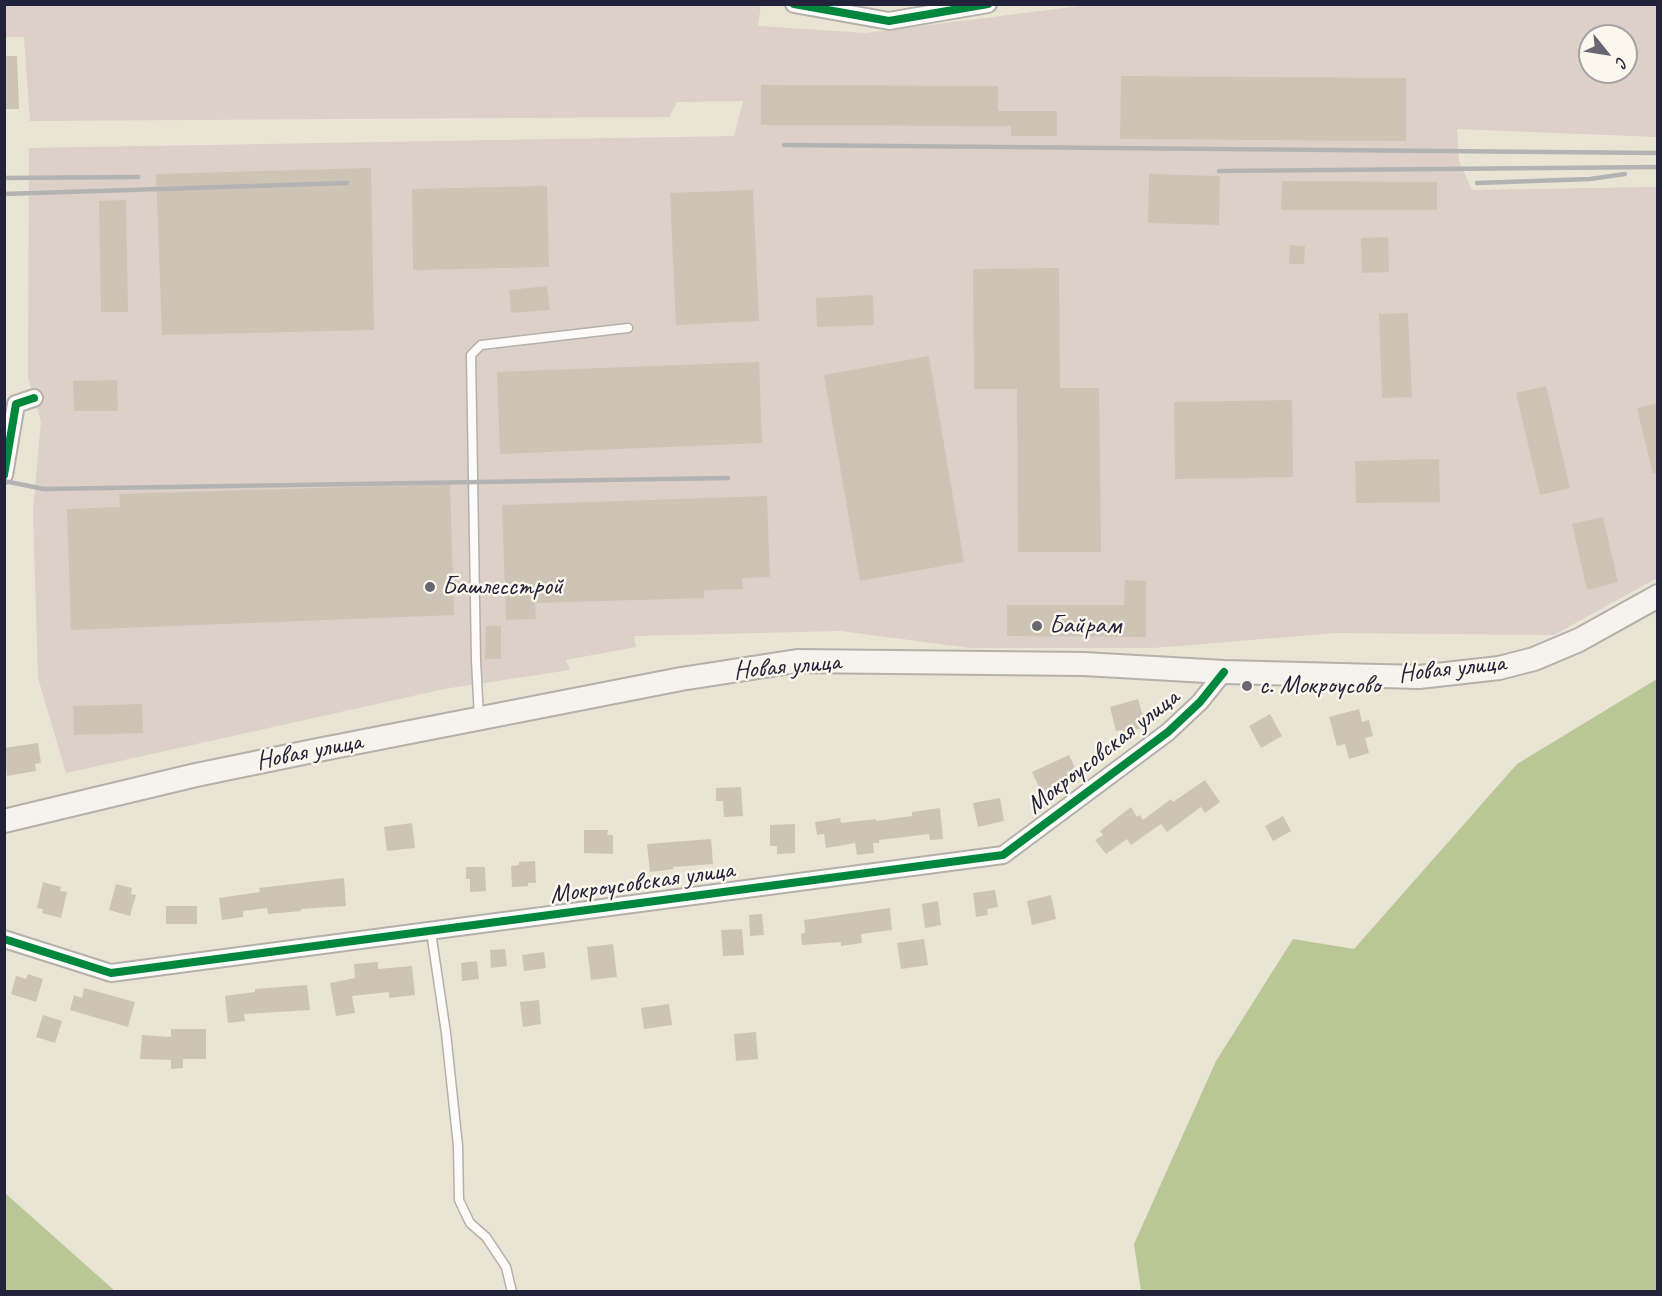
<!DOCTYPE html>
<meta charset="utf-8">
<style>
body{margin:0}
#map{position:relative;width:1662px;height:1296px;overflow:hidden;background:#eae4d5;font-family:Caveat,sans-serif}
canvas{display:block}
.frame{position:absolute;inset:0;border:6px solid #22223b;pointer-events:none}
.north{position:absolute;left:1578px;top:24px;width:60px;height:60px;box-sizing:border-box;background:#fbf7ec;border:2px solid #a4a2a5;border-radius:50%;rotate:120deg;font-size:16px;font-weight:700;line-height:24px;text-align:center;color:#22223b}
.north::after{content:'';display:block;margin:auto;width:21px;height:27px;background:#686671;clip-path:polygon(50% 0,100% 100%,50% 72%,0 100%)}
</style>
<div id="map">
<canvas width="1662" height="1296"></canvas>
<div class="frame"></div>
<div class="north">С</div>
</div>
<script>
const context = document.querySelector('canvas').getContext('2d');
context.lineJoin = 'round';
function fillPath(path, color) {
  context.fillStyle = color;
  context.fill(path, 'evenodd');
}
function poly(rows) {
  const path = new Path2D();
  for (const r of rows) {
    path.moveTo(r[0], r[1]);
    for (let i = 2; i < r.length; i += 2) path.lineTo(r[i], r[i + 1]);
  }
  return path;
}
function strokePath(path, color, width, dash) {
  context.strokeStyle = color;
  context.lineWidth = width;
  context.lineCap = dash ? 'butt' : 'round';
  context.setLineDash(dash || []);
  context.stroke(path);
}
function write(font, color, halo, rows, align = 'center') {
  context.font = font + ' Caveat,sans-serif';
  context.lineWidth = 5;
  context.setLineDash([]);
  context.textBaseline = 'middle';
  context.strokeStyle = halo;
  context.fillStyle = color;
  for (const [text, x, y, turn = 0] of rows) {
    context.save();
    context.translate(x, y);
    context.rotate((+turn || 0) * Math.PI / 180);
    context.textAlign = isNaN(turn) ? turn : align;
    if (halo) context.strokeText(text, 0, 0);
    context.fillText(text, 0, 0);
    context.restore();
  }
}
fillPath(poly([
 [761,4,758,26,866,33,1088,5,1657,5,1657,137,1457,129,1459,161,1472,190,1657,187,1657,578,1554,635,1336,633,1153,648,970,648,841,631,634,636,636,647,566,660,570,670,444,689,66,773,38,678,33,512,41,421,28,377,29,148,734,136,743,101,677,102,669,117,30,121,24,37,5,37,4,5],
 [1590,36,1626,36,1626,72,1590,72]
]), '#dcd0c9');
fillPath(poly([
 [1657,679,1657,1291,1141,1291,1134,1244,1216,1061,1293,939,1354,949,1517,764],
 [4,1193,5,1193,115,1291,5,1291]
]), '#b9c796');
fillPath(poly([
 [4,56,17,56,19,109,4,109],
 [1121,76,1406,78,1406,141,1120,139],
 [761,85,998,86,998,111,1057,111,1057,136,1011,136,1011,126,761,125],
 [371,168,374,330,162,335,156,174],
 [1149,174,1220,176,1219,225,1148,223],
 [1282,181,1437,182,1437,210,1281,210],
 [547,186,549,267,413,270,412,189],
 [753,190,759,321,676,325,670,193],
 [126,200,128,312,101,312,99,201],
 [1388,237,1389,272,1362,273,1361,238],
 [1290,245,1305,246,1304,264,1289,264],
 [1059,268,1060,388,1099,388,1101,552,1018,552,1017,389,974,389,973,269],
 [547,286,550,310,511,313,509,290],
 [873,295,874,325,817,327,816,298],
 [1408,313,1412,397,1382,398,1379,314],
 [929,356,964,562,860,581,824,375],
 [759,362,762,443,500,454,497,372],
 [117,380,118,411,74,411,73,381],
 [1546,386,1570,488,1540,495,1516,393],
 [1292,400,1293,477,1175,479,1174,402],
 [1658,403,1658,473,1653,474,1637,408],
 [1439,459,1440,502,1356,503,1355,461],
 [450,484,454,615,71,630,67,509,120,507,119,494],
 [767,496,770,577,742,578,743,589,704,590,704,598,535,603,536,619,506,620,502,505],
 [1603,517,1618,582,1587,590,1572,524],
 [1125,580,1146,581,1146,637,1007,636,1007,605,1124,605],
 [486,626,501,626,501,659,485,659],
 [1138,699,1146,727,1124,733,1123,730,1116,731,1110,707],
 [142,704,143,733,74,735,73,706],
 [1359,709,1362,722,1369,720,1373,736,1365,738,1369,753,1349,759,1345,744,1337,746,1329,717],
 [1270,714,1282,736,1261,748,1249,726],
 [38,743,41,763,35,764,36,771,7,776,4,748],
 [1069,755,1075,768,1067,772,1071,780,1042,794,1032,772],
 [1205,780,1220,802,1205,813,1201,807,1167,832,1161,824,1131,845,1127,839,1106,854,1095,840,1103,835,1100,831,1131,807,1137,817,1140,815,1143,820,1171,799,1173,802],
 [741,787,743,816,724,817,723,801,716,801,716,788],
 [1000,798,1004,821,978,827,973,803],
 [940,808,943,839,930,840,929,834,879,840,879,843,873,843,874,853,857,855,855,843,826,848,824,834,817,835,815,822,840,818,841,823,876,819,876,821,912,816,912,812],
 [1283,816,1291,831,1273,841,1265,826],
 [412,823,415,848,387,851,384,827],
 [795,824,795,853,777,854,777,846,770,846,770,825],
 [584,830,608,830,607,835,613,835,613,854,584,853],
 [711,839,713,864,673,867,674,869,650,872,647,844],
 [535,861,536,883,528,883,528,886,512,887,511,866,519,865,519,862],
 [466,867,485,867,486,891,470,892,470,879,466,879],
 [344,878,346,906,301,909,301,911,268,914,267,908,243,911,243,917,222,920,219,898,260,892,259,888],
 [43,882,61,887,60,891,67,892,61,918,42,913,43,909,37,908],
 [116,884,132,888,131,894,136,895,130,916,109,910],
 [995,890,998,907,987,909,988,915,976,917,973,893],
 [1051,895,1056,919,1032,925,1027,901],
 [938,901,941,925,925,928,922,904],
 [166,906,197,906,197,924,166,924],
 [890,908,892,930,861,934,862,943,841,946,841,942,802,945,801,934,805,933,804,920],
 [762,914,764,935,750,936,749,915],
 [742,929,744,955,723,956,721,930],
 [924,939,928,965,901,969,897,943],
 [613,944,617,977,591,980,587,947],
 [505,949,507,966,491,968,490,950],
 [544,952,546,968,524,971,522,955],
 [477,961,479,979,462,981,461,963],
 [378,962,378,969,412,966,415,995,389,998,389,992,352,996,355,1013,336,1016,330,983,355,978,354,964],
 [28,974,43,979,36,1002,11,994,16,976,26,979],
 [307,985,310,1010,244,1014,245,1021,228,1023,225,996,255,992,255,989],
 [84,988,135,1002,128,1027,70,1010,74,995,82,998],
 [539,1000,541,1024,523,1027,520,1002],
 [669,1004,672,1025,644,1029,641,1008],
 [43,1015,62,1021,55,1043,36,1037],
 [171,1029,206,1029,206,1059,183,1059,183,1068,171,1069,171,1060,140,1059,142,1035,171,1037],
 [756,1032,758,1059,736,1061,734,1034]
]), '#cdc4b5');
const lane = poly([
 [479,718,476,660,471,355,481,345,628,328],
 [431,932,446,1033,458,1146,459,1200,470,1223,486,1237,506,1267,512,1292]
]);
const street = poly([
 [794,4,889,21,988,4],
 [4,475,16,404,34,398],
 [4,939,111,973,1003,855,1168,732,1200,702,1224,672]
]);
const secondary = poly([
 [4,821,196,775,313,751,681,679,797,661,1084,664,1224,672,1419,677,1499,668,1534,659,1579,640,1658,596]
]);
strokePath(lane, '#b4b0aa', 11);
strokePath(street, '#b4b0aa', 20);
strokePath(secondary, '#b4b0aa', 26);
strokePath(lane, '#fcfbf9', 8);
strokePath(street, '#fcfbf9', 16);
strokePath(secondary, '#f6f2ee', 22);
strokePath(poly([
 [784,145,1658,153],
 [1219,171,1658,167],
 [4,178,138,177],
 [1477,183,1590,179,1625,174],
 [4,194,347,183],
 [4,481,44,489,728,478]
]), '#b4b3b4', 4.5);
strokePath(poly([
 [794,4,889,21,988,4],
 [4,475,16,404,34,398],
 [4,939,111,973,1003,855,1168,732,1200,702,1224,672]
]), '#00873e', 8);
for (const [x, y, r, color] of [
 [430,587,6,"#686671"],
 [1037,626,6,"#686671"],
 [1247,686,6,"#686671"]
]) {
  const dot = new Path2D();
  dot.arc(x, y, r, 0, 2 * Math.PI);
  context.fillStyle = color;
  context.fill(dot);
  strokePath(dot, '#fbf7ec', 2);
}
write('26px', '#22223b', '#fbf7ec', [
 ["Башлесстрой",442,587],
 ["Байрам",1049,626],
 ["с. Мокроусово",1259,686]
], 'left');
write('26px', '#22223b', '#fbf7ec', [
 ["Новая улица",787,667,-5],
 ["Новая улица",1452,669,-6],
 ["Новая улица",309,752,-11],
 ["Мокроусовская улица",1103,752,-38],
 ["Мокроусовская улица",642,883,-8]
]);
</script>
